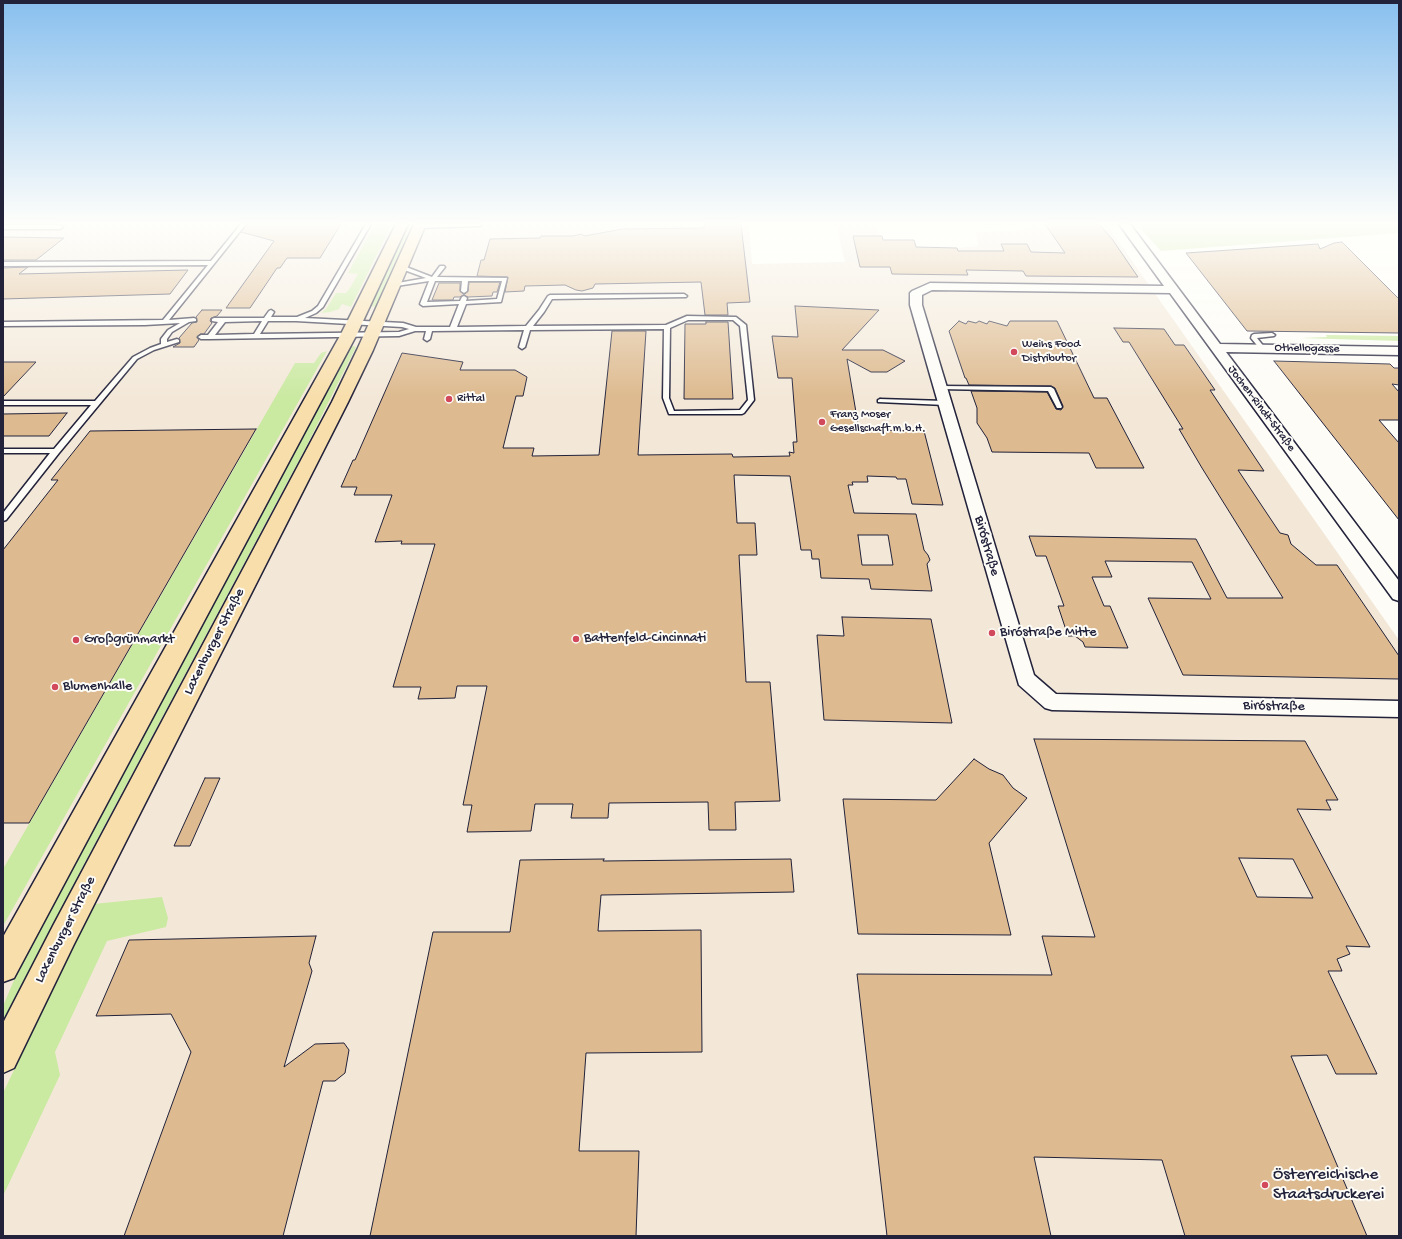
<!DOCTYPE html>
<meta charset="utf-8">
<style>
body{margin:0}
#map{position:relative;width:1402px;height:1239px;overflow:hidden;background:#fdfcf7;font-family:"Gochi Hand",sans-serif}
canvas{display:block}
.frame{position:absolute;inset:0;border:4px solid #22223b;pointer-events:none}
</style>
<div id="map">
<canvas width="1402" height="1239"></canvas>
<div class="frame"></div>
</div>
<script>
const context = document.querySelector('canvas').getContext('2d');
context.lineJoin = 'round';
function fillPath(path, color) {
  context.fillStyle = color;
  context.fill(path, 'evenodd');
}
function poly(rows) {
  const path = new Path2D();
  for (const r of rows) {
    path.moveTo(r[0], r[1]);
    for (let i = 2; i < r.length; i += 2) path.lineTo(r[i], r[i + 1]);
  }
  return path;
}
function strokePath(path, color, width, dash) {
  context.strokeStyle = color;
  context.lineWidth = width;
  context.lineCap = dash ? 'butt' : 'round';
  context.setLineDash(dash || []);
  context.stroke(path);
}
function write(font, color, halo, rows, align = 'center') {
  context.font = font + ' "Gochi Hand",sans-serif';
  context.lineWidth = 4;
  context.setLineDash([]);
  context.textBaseline = 'middle';
  context.strokeStyle = halo;
  context.fillStyle = color;
  for (const [text, x, y, turn = 0] of rows) {
    context.save();
    context.translate(x, y);
    context.rotate((+turn || 0) * Math.PI / 180);
    context.textAlign = isNaN(turn) ? turn : align;
    if (halo) context.strokeText(text, 0, 0);
    context.fillText(text, 0, 0);
    context.restore();
  }
}
fillPath(poly([
 [3,224,749,224,752,264,845,262,836,224,875,224,883,240,914,240,916,247,957,248,978,246,976,232,1022,230,1031,226,1030,224,1106,224,1399,640,1399,1236,3,1236]
]), '#f3e8d8');
fillPath(poly([
 [375,224,392,224,351,307,342,304,339,309,330,312,321,313,326,309,336,293,346,293,350,288,358,274,348,273],
 [407,224,410,224,407,236,376,307,368,306],
 [1140,224,1399,224,1399,233,1161,251,1139,227],
 [1326,335,1399,336,1399,341,1301,338,1327,337],
 [353,346,356,347,305,449,83,866,32,967,3,1034,3,1006,24,957,350,347],
 [327,351,3,926,3,869,295,363,314,363,321,353],
 [162,897,168,918,166,927,107,941,55,1052,60,1075,3,1196,3,1093,94,904]
]), '#cae9a1');
const building = poly([
 [247,224,341,224,320,258,287,258,280,268,277,268,250,308,226,308,274,241,241,232,247,224],
 [704,224,741,224,750,302,727,303,728,315,705,315,701,282,595,284,593,288,582,291,576,290,565,285,525,286,524,291,505,292,508,277,477,276,481,260,484,260,490,239,540,238,541,236,572,236,582,234,584,236,623,229,704,228,704,224],
 [1045,224,1099,224,1112,239,1138,277,1026,276,1023,271,966,270,968,275,892,274,890,267,860,267,853,236,882,236,883,240,914,240,916,247,957,248,958,251,1004,251,1001,244,1027,244,1031,252,1065,253,1045,224],
 [3,237,64,238,36,260,3,260,3,237],
 [1342,242,1399,299,1399,333,1247,331,1186,253,1318,244,1320,249,1334,243,1342,242],
 [28,267,19,274,188,270,170,294,3,299,3,268,28,267],
 [469,282,500,282,497,292,493,292,492,296,468,297,463,295,460,297,454,297,453,300,432,300,439,283,460,283,460,291,465,294,468,291,469,282],
 [795,306,879,310,842,350,883,350,905,361,887,372,871,372,847,359,859,430,924,431,943,505,912,504,906,479,897,479,896,477,867,476,868,482,852,482,853,485,848,485,854,513,916,514,924,550,928,555,930,560,927,564,932,591,871,589,869,579,821,578,819,559,812,559,811,550,801,550,790,476,734,475,737,523,755,523,757,555,739,555,746,682,770,682,780,801,735,802,736,830,709,830,708,802,609,803,608,818,571,818,573,804,535,804,531,831,467,832,472,805,463,805,487,686,457,686,455,698,418,699,421,687,393,687,435,544,401,544,402,541,375,542,392,495,354,495,357,487,341,487,353,460,355,460,402,353,463,362,460,370,515,370,527,377,523,396,516,396,503,448,534,448,532,456,599,455,612,331,646,331,638,455,732,454,733,457,790,456,789,452,794,453,793,442,797,442,792,378,778,378,772,336,798,337,795,306],
 [858,535,888,535,893,565,862,565,858,535],
 [202,310,222,310,217,316,211,318,210,321,212,323,204,334,200,334,197,337,199,340,194,347,173,347,180,343,179,338,192,323,197,322,196,317,202,310],
 [959,321,966,324,968,321,976,323,979,321,987,324,989,321,1007,326,1010,321,1057,321,1094,398,1107,398,1144,468,1096,468,1089,453,992,452,987,438,977,423,977,408,971,391,1047,392,1056,409,1061,410,1063,406,1055,388,1051,386,969,385,966,378,965,378,949,331,959,321],
 [706,322,728,322,733,399,684,399,685,324,706,324,706,322],
 [1114,328,1164,329,1175,345,1184,345,1215,390,1210,390,1264,471,1238,470,1280,533,1288,535,1291,544,1316,565,1337,565,1399,656,1399,679,1183,675,1148,598,1211,599,1192,562,1105,561,1112,577,1092,577,1104,606,1110,606,1128,648,1085,647,1083,642,1075,636,1068,636,1058,606,1064,606,1046,556,1036,556,1029,536,1196,539,1227,598,1283,598,1202,468,1179,429,1183,429,1129,342,1123,342,1114,328],
 [1274,361,1390,364,1394,368,1399,368,1399,385,1392,384,1399,392,1399,420,1379,420,1399,443,1399,520,1274,361],
 [3,362,36,362,3,397,3,362],
 [67,413,49,436,3,436,3,414,67,413],
 [256,429,29,823,3,823,3,550,58,480,51,480,90,431,256,429],
 [842,617,931,619,952,723,824,720,817,635,844,636,842,617],
 [1034,739,1305,741,1338,800,1326,800,1331,810,1297,809,1370,947,1346,946,1350,954,1337,959,1342,971,1328,971,1377,1074,1336,1074,1327,1055,1291,1056,1367,1236,1185,1236,1162,1160,1034,1157,1051,1236,887,1236,857,974,1052,975,1042,936,1095,937,1034,739],
 [1239,858,1293,859,1313,898,1257,897,1239,858],
 [974,759,989,769,1003,775,1013,788,1027,798,989,843,1011,935,858,934,843,799,936,800,974,759],
 [205,778,220,778,190,846,174,846,205,778],
 [604,859,603,861,791,859,794,892,601,895,598,931,701,930,702,1052,586,1053,579,1151,639,1151,636,1236,370,1236,433,932,510,932,520,860,604,859],
 [316,936,309,963,312,971,284,1067,315,1044,344,1043,349,1050,345,1073,335,1081,323,1081,283,1236,124,1236,191,1052,171,1014,96,1016,129,940,316,936]
]);
fillPath(building, '#ddba8f');
strokePath(building, '#22223b', 1);
const service = poly([
 [241,224,246,224,169,320,194,318,196,319,196,321,189,322,172,332,167,339,167,342,177,339,179,340,179,342,154,350,137,359,59,453,6,520,3,521,3,513,50,453,3,453,3,449,54,449,91,405,3,405,3,401,95,401,133,357,150,348,161,344,161,339,168,330,180,323,145,325,3,326,3,322,163,320,208,265,3,266,3,262,211,261,241,224],
 [366,224,371,224,323,307,316,313,305,318,403,323,416,327,450,327,459,304,423,306,420,304,429,281,390,287,389,286,392,284,426,278,399,268,398,267,401,265,432,277,440,266,444,266,445,267,437,277,507,278,501,302,466,304,457,327,526,326,539,310,548,296,550,295,684,294,687,296,686,297,552,299,544,312,533,326,666,325,687,316,736,317,746,325,754,400,744,413,742,414,669,414,663,398,664,329,530,330,525,347,522,349,519,347,524,330,432,331,430,339,427,341,424,339,426,331,415,331,399,336,210,339,201,339,198,337,201,335,208,335,218,322,212,321,212,319,214,318,264,318,269,311,271,310,274,312,271,317,297,317,312,311,318,306,366,224],
 [435,281,462,281,461,291,464,293,467,291,468,281,502,281,497,299,466,301,467,298,464,296,462,297,460,301,427,302,435,281],
 [688,320,733,320,740,326,748,400,740,410,674,411,669,398,670,328,688,320],
 [262,321,254,334,215,335,225,322,262,321],
 [268,321,296,321,402,327,409,329,399,332,260,334,268,321],
 [424,224,482,224,480,226,419,228,416,226,424,224],
 [3,225,60,225,63,227,60,229,3,229,3,225],
 [1272,333,1275,335,1274,336,1257,338,1265,348,1262,350,1260,349,1251,338,1252,335,1254,334,1272,333],
 [941,386,1051,387,1054,389,1062,407,1061,408,1057,408,1048,391,939,389,939,387,941,386],
 [880,399,945,401,948,403,945,405,878,402,878,400,880,399]
]);
const minor = poly([
 [1119,224,1130,224,1220,344,1399,347,1399,355,1226,352,1399,581,1399,601,1393,599,1170,293,932,290,922,295,922,305,1034,675,1056,694,1399,701,1399,717,1052,710,1045,708,1019,685,910,305,910,293,912,291,930,283,1164,286,1119,224]
]);
const primary = poly([
 [396,224,408,224,357,334,14,978,3,982,3,937,341,334,396,224],
 [414,224,426,224,373,350,348,402,74,944,14,1068,3,1073,3,1023,54,924,332,402,357,350,414,224]
]);
strokePath(service, '#22223b', 3);
strokePath(minor, '#22223b', 3);
strokePath(primary, '#22223b', 3);
fillPath(service, '#fdfcf7');
fillPath(minor, '#fdfcf7');
fillPath(primary, '#f8deab');
const sky = context.createLinearGradient(0, 0, 0, 398);
sky.addColorStop(0, '#88bfee');
sky.addColorStop(0.56, '#fefefb');
sky.addColorStop(1, '#fefefb00');
context.fillStyle = sky;
context.fillRect(0, 0, 1402, 398);
for (const [x, y, r, color] of [
 [1014,352,4,"#d1495b"],
 [449,399,4,"#d1495b"],
 [822,422,4,"#d1495b"],
 [992,633,4,"#d1495b"],
 [576,639,4,"#d1495b"],
 [76,640,4,"#d1495b"],
 [55,687,4,"#d1495b"],
 [1265,1185,4,"#d1495b"]
]) {
  const dot = new Path2D();
  dot.arc(x, y, r, 0, 2 * Math.PI);
  context.fillStyle = color;
  context.fill(dot);
  strokePath(dot, '#fdfcf7', 1.5);
}
write('12px', '#22223b', '#fdfcf7', [
 ["Weihs Food",1022,345],
 ["Distributor",1022,359],
 ["Rittal",457,399],
 ["Franz Moser",830,415],
 ["Gesellschaft m.b.H.",830,429]
], 'left');
write('12px', '#22223b', '#fdfcf7', [
 ["Othellogasse",1307,349,1],
 ["Jochen-Rindt-Straße",1261,409,53]
]);
write('14px', '#22223b', '#fdfcf7', [
 ["Biróstraße",986,546,74],
 ["Laxenburger Straße",215,642,-63],
 ["Biróstraße",1274,707,1],
 ["Laxenburger Straße",66,930,-63]
]);
write('14px', '#22223b', '#fdfcf7', [
 ["Biróstraße Mitte",1000,633],
 ["Battenfeld-Cincinnati",584,639],
 ["Großgrünmarkt",84,640],
 ["Blumenhalle",63,687]
], 'left');
write('17px', '#22223b', '#fdfcf7', [
 ["Österreichische",1273,1175],
 ["Staatsdruckerei",1273,1195]
], 'left');
</script>
